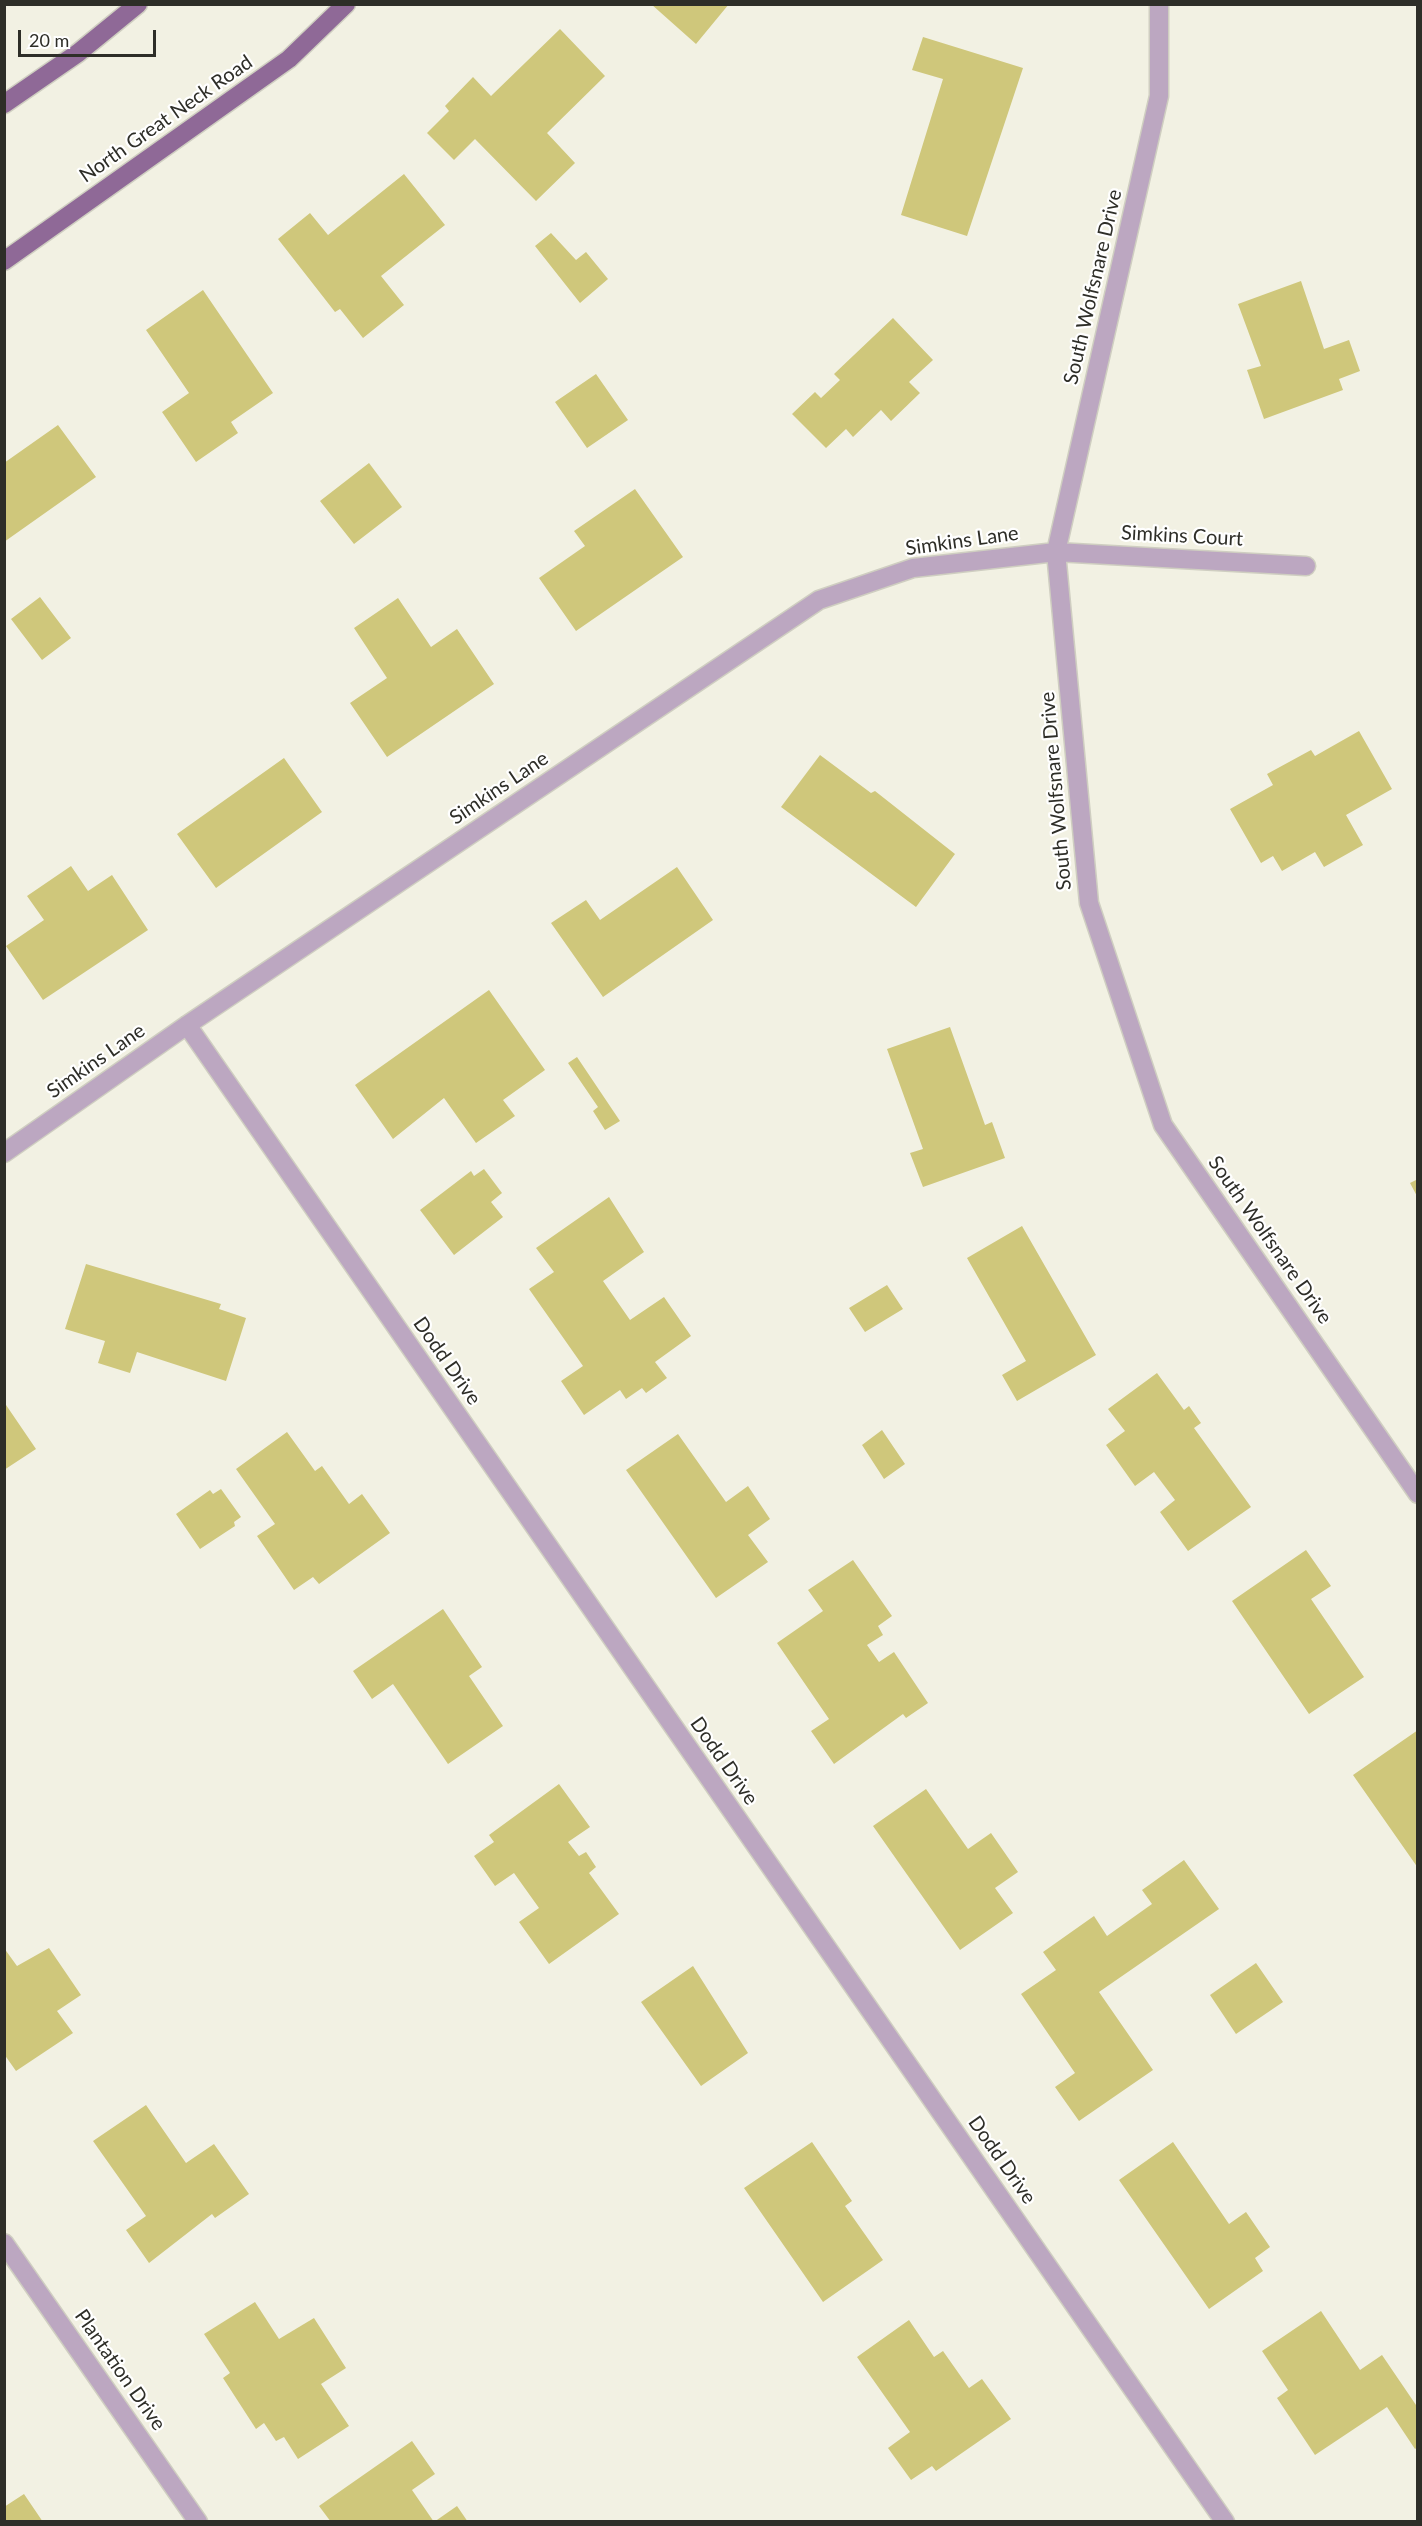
<!DOCTYPE html>
<style>
body{margin:0}
#map{position:relative;width:1422px;height:2526px;overflow:hidden;background:#f2f1e3;font-family:Lato,sans-serif}
canvas{display:block}
.frame{position:absolute;inset:0;border:6px solid #2e2e28;pointer-events:none}
.scale{position:absolute;left:18px;top:30px;width:138px;height:27px;box-sizing:border-box;border:3px solid #2e2e28;border-top:0;padding-left:8px;font-size:18px;line-height:21px;white-space:nowrap;color:#2e2e28;-webkit-text-stroke:4px #fff;paint-order:stroke}
</style>
<div id="map">
<canvas width="1422" height="2526"></canvas>
<div class="frame"></div>
<div class="scale">20 m</div>
</div>
<script>
const context = document.querySelector('canvas').getContext('2d');
context.lineJoin = 'round';
function fillPath(path, color) {
  context.fillStyle = color;
  context.fill(path, 'evenodd');
}
function poly(rows) {
  const path = new Path2D();
  for (const r of rows) {
    path.moveTo(r[0], r[1]);
    for (let i = 2; i < r.length; i += 2) path.lineTo(r[i], r[i + 1]);
  }
  return path;
}
function strokePath(path, color, width, dash) {
  context.strokeStyle = color;
  context.lineWidth = width;
  context.lineCap = dash ? 'butt' : 'round';
  context.setLineDash(dash || []);
  context.stroke(path);
}
function write(font, color, halo, rows, align = 'center') {
  context.font = font + ' Lato,sans-serif';
  context.lineWidth = 4.5;
  context.setLineDash([]);
  context.textBaseline = 'middle';
  context.strokeStyle = halo;
  context.fillStyle = color;
  for (const [text, x, y, turn = 0] of rows) {
    context.save();
    context.translate(x, y);
    context.rotate((+turn || 0) * Math.PI / 180);
    context.textAlign = isNaN(turn) ? turn : align;
    if (halo) context.strokeText(text, 0, 0);
    context.fillText(text, 0, 0);
    context.restore();
  }
}
fillPath(poly([
 [651,4,729,4,696,44],
 [560,29,605,76,547,133,575,163,536,201,475,139,454,160,427,133,449,111,445,106,473,77,491,96],
 [923,37,1023,68,967,236,901,215,943,79,912,70],
 [404,174,445,225,381,276,404,305,363,338,340,309,335,312,278,239,310,213,328,235],
 [551,233,576,260,586,252,608,279,580,303,535,246],
 [1301,281,1324,349,1349,340,1360,371,1339,379,1343,390,1264,419,1247,370,1261,366,1238,304],
 [203,290,273,393,231,422,238,433,196,462,162,412,189,393,146,330],
 [893,318,933,360,909,382,920,393,891,421,881,410,853,437,846,429,826,448,792,414,815,392,821,398,840,380,834,374],
 [596,374,628,420,587,448,555,402],
 [58,425,96,477,4,542,4,463],
 [369,463,402,507,354,544,320,501],
 [635,489,683,557,576,631,539,578,585,546,574,531],
 [40,597,71,638,42,660,11,619],
 [398,598,431,647,457,629,494,684,387,757,350,703,387,678,354,628],
 [1359,731,1392,789,1346,815,1363,845,1324,867,1315,852,1282,871,1273,856,1261,863,1230,809,1273,785,1267,774,1311,750,1315,756],
 [820,755,871,793,875,791,955,854,916,907,781,807],
 [284,758,322,812,216,888,177,834],
 [71,866,88,891,112,875,148,930,43,1000,6,946,44,920,27,896],
 [677,867,713,920,603,997,551,923,586,900,600,920],
 [489,990,545,1070,503,1100,515,1116,476,1143,444,1098,393,1139,355,1085],
 [950,1027,985,1125,992,1122,1005,1158,923,1187,910,1153,923,1149,887,1049],
 [577,1057,620,1121,605,1130,593,1111,598,1107,568,1063],
 [484,1169,502,1193,491,1202,503,1217,454,1255,420,1210,471,1171,474,1176],
 [1418,1179,1418,1198,1410,1183],
 [609,1197,644,1252,603,1281,630,1320,664,1297,691,1336,655,1362,667,1378,646,1393,642,1388,626,1399,620,1390,584,1415,561,1381,583,1366,529,1289,554,1272,536,1248],
 [1022,1226,1096,1355,1017,1401,1002,1375,1026,1361,967,1258],
 [86,1264,221,1304,219,1309,246,1318,226,1381,137,1352,130,1373,98,1363,105,1341,65,1329],
 [887,1285,903,1309,865,1332,849,1308],
 [1157,1373,1184,1410,1189,1406,1201,1423,1194,1428,1251,1507,1188,1551,1160,1512,1175,1500,1154,1472,1135,1486,1106,1445,1125,1431,1108,1409],
 [4,1402,36,1449,4,1470],
 [882,1430,905,1464,884,1479,862,1445],
 [287,1432,315,1471,322,1466,349,1504,362,1494,390,1533,319,1584,313,1577,294,1590,257,1536,275,1524,236,1469],
 [678,1434,726,1502,748,1486,770,1519,748,1535,768,1562,716,1598,626,1470],
 [221,1489,241,1517,234,1522,235,1526,200,1549,176,1514,210,1490,213,1494],
 [1306,1550,1331,1586,1311,1599,1364,1677,1309,1714,1232,1601],
 [853,1560,892,1616,878,1626,883,1635,867,1645,879,1662,894,1652,928,1703,906,1718,903,1714,834,1764,811,1731,829,1719,777,1643,823,1611,808,1590],
 [443,1609,482,1667,469,1676,503,1726,448,1764,393,1684,372,1699,353,1671],
 [1418,1730,1418,1868,1353,1775],
 [559,1784,590,1827,568,1842,579,1856,586,1852,596,1867,589,1873,619,1914,549,1964,519,1922,539,1908,514,1873,495,1886,474,1856,494,1842,489,1835],
 [926,1789,968,1849,991,1833,1018,1872,995,1888,1013,1913,960,1950,873,1826],
 [1184,1860,1219,1909,1099,1992,1153,2070,1079,2121,1055,2087,1075,2073,1021,1994,1056,1970,1043,1952,1094,1916,1107,1936,1152,1904,1142,1890],
 [4,1948,17,1966,49,1948,81,1995,57,2011,73,2033,16,2071,4,2054],
 [1256,1963,1283,2002,1236,2034,1210,1995],
 [693,1966,748,2053,701,2086,641,2002],
 [146,2105,186,2163,214,2144,249,2194,215,2218,212,2214,149,2263,126,2230,146,2216,93,2141],
 [812,2142,852,2201,845,2206,883,2260,823,2302,744,2188],
 [1173,2142,1229,2224,1246,2212,1270,2247,1255,2258,1263,2271,1209,2309,1119,2180],
 [255,2302,279,2339,314,2318,346,2368,321,2384,349,2426,298,2459,284,2437,276,2441,264,2423,256,2429,223,2378,230,2373,204,2334],
 [1321,2311,1360,2370,1382,2355,1416,2405,1418,2404,1418,2447,1415,2449,1387,2407,1315,2455,1277,2398,1288,2390,1262,2351],
 [909,2320,934,2357,943,2351,969,2388,982,2379,1011,2419,936,2471,932,2466,911,2480,888,2448,910,2432,857,2357],
 [412,2441,435,2474,412,2490,434,2522,331,2522,319,2506],
 [24,2494,43,2522,4,2522,4,2507],
 [457,2506,468,2522,434,2522]
]), '#cfc77b');
const street = poly([
 [1159,4,1159,96,1056,552,1089,903,1163,1125,1418,1494],
 [187,1025,1225,2522],
 [4,1153,187,1025,819,600,913,568,1056,552,1306,566],
 [4,2243,198,2522]
]);
const primary = poly([
 [4,104,78,53,138,4],
 [4,261,289,59,346,4]
]);
strokePath(street, '#cfcec1', 21);
strokePath(primary, '#cfcec1', 21);
strokePath(street, '#bca7c1', 18);
strokePath(primary, '#8f6997', 18);
write('20px', '#2e2e28', '#fff', [
 ["North Great Neck Road",166,119,-35],
 ["South Wolfsnare Drive",1093,287,-77],
 ["Simkins Court",1182,536,3],
 ["Simkins Lane",962,541,-8],
 ["Simkins Lane",499,788,-34],
 ["South Wolfsnare Drive",1056,791,-95],
 ["Simkins Lane",96,1061,-35],
 ["South Wolfsnare Drive",1270,1240,55],
 ["Dodd Drive",447,1361,55],
 ["Dodd Drive",724,1761,55],
 ["Dodd Drive",1002,2160,55],
 ["Plantation Drive",120,2370,55]
]);
</script>
